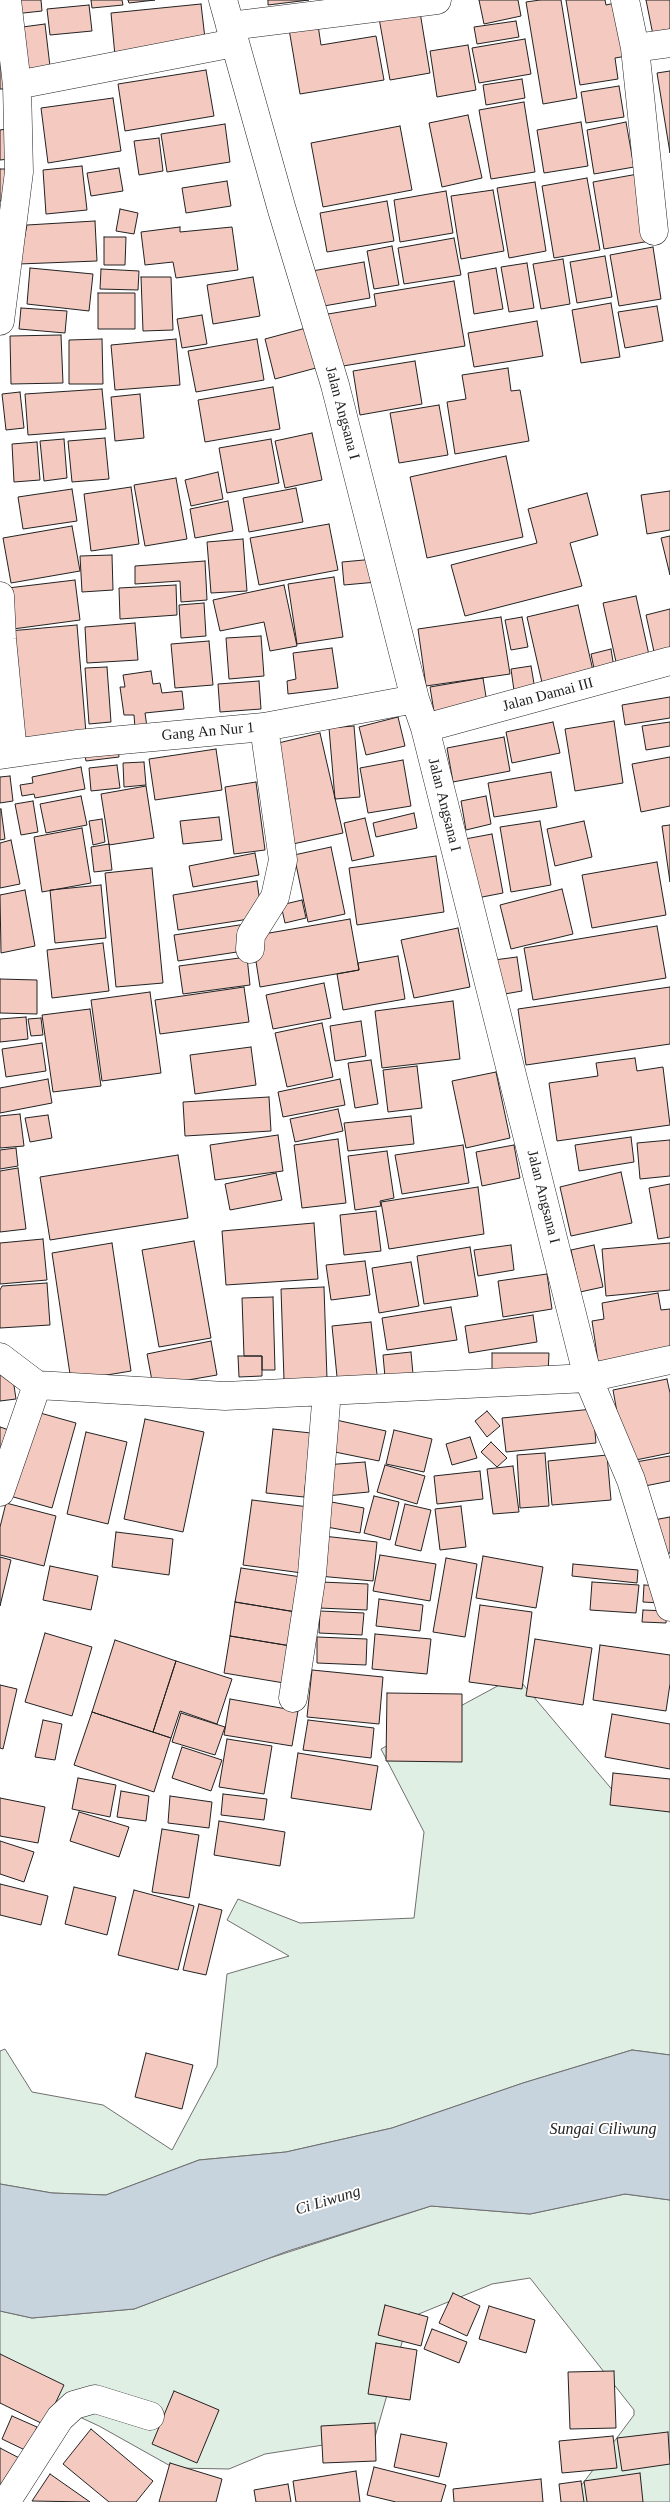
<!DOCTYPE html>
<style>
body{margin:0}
canvas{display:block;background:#fff}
</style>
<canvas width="670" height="2502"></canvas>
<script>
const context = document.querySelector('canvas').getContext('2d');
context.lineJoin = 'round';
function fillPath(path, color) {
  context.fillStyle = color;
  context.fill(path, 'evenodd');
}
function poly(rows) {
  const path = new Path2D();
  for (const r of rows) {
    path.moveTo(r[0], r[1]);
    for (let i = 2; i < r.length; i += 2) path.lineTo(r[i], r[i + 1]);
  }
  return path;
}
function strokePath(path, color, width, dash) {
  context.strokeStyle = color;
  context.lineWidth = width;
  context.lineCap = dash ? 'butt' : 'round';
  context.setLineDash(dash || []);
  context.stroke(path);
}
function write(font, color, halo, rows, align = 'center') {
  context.font = font + ' Georgia,serif';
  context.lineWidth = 4;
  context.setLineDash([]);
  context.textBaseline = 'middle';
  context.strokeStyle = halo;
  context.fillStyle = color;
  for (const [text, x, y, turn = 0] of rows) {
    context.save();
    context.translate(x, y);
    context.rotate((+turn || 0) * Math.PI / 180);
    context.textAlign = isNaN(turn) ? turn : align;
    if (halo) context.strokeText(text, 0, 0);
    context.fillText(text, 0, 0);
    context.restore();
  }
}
const green = poly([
 [516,1676,615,1793,670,1808,670,2055,632,2050,523,2083,392,2128,286,2152,199,2160,106,2195,52,2193,0,2184,0,2051,5,2049,32,2092,103,2105,172,2150,217,2066,227,1974,289,1956,227,1920,238,1899,300,1923,414,1918,424,1832,381,1749,516,1676],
 [625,2194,670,2200,670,2502,569,2502,634,2415,634,2410,530,2278,492,2284,409,2318,375,2437,265,2454,229,2469,174,2468,99,2426,0,2380,0,2311,32,2318,134,2309,267,2259,431,2206,530,2214,625,2194]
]);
fillPath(green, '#e0efe3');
strokePath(green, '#6f6f6f', 1);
const water = poly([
 [632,2050,670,2055,670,2200,625,2194,530,2214,431,2206,288,2251,134,2309,32,2318,0,2311,0,2184,52,2193,106,2195,199,2160,286,2152,392,2128,523,2083,632,2050]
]);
fillPath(water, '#c7d3dd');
strokePath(water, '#6f6f6f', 1);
const building = poly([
 [13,0,41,0,42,11,14,14,13,0],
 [91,0,122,0,123,5,92,8,91,0],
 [128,0,155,0,129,3,128,0],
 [268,0,309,0,268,5,268,0],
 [479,0,518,0,521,16,484,24,479,0],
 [540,0,561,0,577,98,543,104,526,2,540,0],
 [566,0,605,0,606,5,624,1,633,55,615,58,618,79,580,85,566,0],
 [646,0,670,0,670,37,654,40,646,0],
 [201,4,206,47,115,56,111,13,201,4],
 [89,5,92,31,50,35,47,9,89,5],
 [420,12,430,73,390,80,379,18,420,12],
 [516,21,519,37,477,44,474,27,516,21],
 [45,24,51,75,20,78,15,28,45,24],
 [318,25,321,45,376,36,384,80,300,94,289,29,318,25],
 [525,39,531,74,479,83,472,48,525,39],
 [468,45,476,90,437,97,430,51,468,45],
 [6,66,7,89,0,89,0,67,6,66],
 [206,70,214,116,125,131,118,84,206,70],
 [670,71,670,153,657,73,670,71],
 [522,79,525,98,486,105,483,85,522,79],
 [619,86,624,117,586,123,581,92,619,86],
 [113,98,121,151,48,163,41,108,113,98],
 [524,102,535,172,491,179,479,110,524,102],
 [468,115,482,178,442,187,429,123,468,115],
 [581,122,588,166,544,173,537,130,581,122],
 [626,122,634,167,594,174,587,130,626,122],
 [225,124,230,162,167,172,161,134,225,124],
 [400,126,412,190,323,207,311,143,400,126],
 [6,129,9,159,0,160,0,130,6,129],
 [159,138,163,171,139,175,134,141,159,138],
 [82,166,87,210,46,214,43,170,82,166],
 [119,168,123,191,91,196,87,173,119,168],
 [0,169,10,169,8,202,0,201,0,169],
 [638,174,650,241,604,249,593,182,638,174],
 [587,178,600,250,554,258,542,186,587,178],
 [227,181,231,206,186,213,182,188,227,181],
 [535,182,546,251,509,258,497,188,535,182],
 [493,190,504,251,461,259,451,196,493,190],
 [446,191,453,233,400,242,394,200,446,191],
 [387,201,394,241,327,252,320,213,387,201],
 [120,209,138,213,134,234,116,231,120,209],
 [95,221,97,261,19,264,27,225,95,221],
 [180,227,180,232,232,227,238,270,176,278,173,262,145,265,141,232,180,227],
 [104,237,126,237,125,265,104,265,104,237],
 [454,238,461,275,404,284,398,248,454,238],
 [392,246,399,285,374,289,367,251,392,246],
 [653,247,661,299,619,306,610,255,653,247],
 [605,256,612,297,577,303,570,262,605,256],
 [563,259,570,304,541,309,533,264,563,259],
 [364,262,370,298,318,307,312,271,364,262],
 [527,263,534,308,509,312,501,267,527,263],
 [30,268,93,274,89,311,27,304,30,268],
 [496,268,503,309,474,314,468,273,496,268],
 [101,269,139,271,138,290,100,289,101,269],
 [141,277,171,277,173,330,143,331,141,277],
 [253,277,260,316,213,324,207,285,253,277],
 [454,281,465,346,337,367,328,314,376,306,374,294,454,281],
 [98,293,135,293,135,329,98,329,98,293],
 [611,303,620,357,581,363,572,310,611,303],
 [657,306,663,341,625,348,618,312,657,306],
 [21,308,67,311,65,333,19,329,21,308],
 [202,315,207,344,182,348,177,319,202,315],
 [537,321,543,356,474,367,468,333,537,321],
 [306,328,316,368,275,379,265,339,306,328],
 [61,335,63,383,11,384,10,336,61,335],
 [102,339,103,384,69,384,69,340,102,339],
 [176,339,180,385,115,390,111,345,176,339],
 [257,339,264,380,196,392,188,351,257,339],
 [415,361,422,404,360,415,353,371,415,361],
 [508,368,511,391,520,390,529,441,455,454,447,402,466,399,462,375,508,368],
 [273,387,280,429,205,442,198,400,273,387],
 [102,389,106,429,28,435,25,394,102,389],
 [20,392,24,428,6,430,2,394,20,392],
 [140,394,144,438,115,441,111,397,140,394],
 [439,405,448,455,399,463,390,413,439,405],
 [312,433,322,480,285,488,275,441,312,433],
 [105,438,109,479,72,482,68,441,105,438],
 [64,439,67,478,44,481,40,441,64,439],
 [271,439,279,483,227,493,219,448,271,439],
 [37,442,40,480,14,482,12,444,37,442],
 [506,456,523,537,427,558,410,477,506,456],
 [218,472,223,499,191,506,185,480,218,472],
 [176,478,187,539,145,546,134,485,176,478],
 [131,487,139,544,91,551,84,494,131,487],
 [296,488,303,522,249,532,243,498,296,488],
 [72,489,77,521,23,529,18,497,72,489],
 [670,491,670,530,647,534,641,495,670,491],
 [587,493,598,535,570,543,582,586,465,616,451,565,537,543,528,509,587,493],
 [228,501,233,531,195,538,190,509,228,501],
 [329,524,338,570,259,585,250,538,329,524],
 [72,526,80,571,11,583,3,538,72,526],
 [670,536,670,575,661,538,670,536],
 [243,539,247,591,211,593,207,542,243,539],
 [112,555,113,590,82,592,80,556,112,555],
 [375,559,377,582,344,585,342,562,375,559],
 [205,561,207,600,181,602,180,581,135,584,135,566,205,561],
 [334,577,343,637,297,644,288,584,334,577],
 [75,580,80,620,13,629,8,588,75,580],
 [176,585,177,615,120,619,119,588,176,585],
 [284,585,297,646,270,651,264,622,220,631,213,600,284,585],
 [636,596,651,664,618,671,603,603,636,596],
 [204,603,206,636,181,638,179,605,204,603],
 [578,605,594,675,543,687,527,617,578,605],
 [670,609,670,658,656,661,646,615,670,609],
 [501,617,510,674,426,686,418,629,501,617],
 [522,617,528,647,511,650,505,620,522,617],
 [135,623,138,660,87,663,85,627,135,623],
 [77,625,86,733,18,738,9,631,77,625],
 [261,636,264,676,229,679,226,638,261,636],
 [209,641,213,685,175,688,171,644,209,641],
 [332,648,338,688,288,694,287,681,296,679,293,653,332,648],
 [611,649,615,674,596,678,591,654,611,649],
 [531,666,536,695,515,698,511,669,531,666],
 [107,667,111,722,89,724,85,668,107,667],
 [151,671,153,684,160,683,162,693,182,691,184,709,145,713,147,727,135,728,134,715,124,715,120,687,125,687,123,675,151,671],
 [483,678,488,709,435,718,430,687,483,678],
 [259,681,261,709,220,712,218,684,259,681],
 [670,697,670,718,625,725,622,705,670,697],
 [398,717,405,746,366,755,359,727,398,717],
 [614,721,623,783,575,791,565,729,614,721],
 [553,722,560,753,512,763,506,732,553,722],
 [670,722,670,746,646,750,642,726,670,722],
 [354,726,360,797,335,799,329,728,354,726],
 [320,733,343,833,293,844,270,745,320,733],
 [504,737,510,771,453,782,447,748,504,737],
 [118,746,119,757,86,761,84,750,118,746],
 [216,749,222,790,155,800,149,759,216,749],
 [670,757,670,806,641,812,632,764,670,757],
 [403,760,411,806,368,813,360,768,403,760],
 [144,762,146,785,124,787,123,763,144,762],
 [117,765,120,788,91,791,89,768,117,765],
 [81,767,85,789,35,798,34,794,22,796,20,785,33,783,32,777,81,767],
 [551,772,557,807,494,817,488,783,551,772],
 [10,776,13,801,0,803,0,777,10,776],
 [256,782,265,850,234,854,225,787,256,782],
 [146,786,154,838,109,845,101,794,146,786],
 [81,796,87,825,46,833,40,804,81,796],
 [486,796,491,824,466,830,461,801,486,796],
 [33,801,38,832,21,835,15,804,33,801],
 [1,809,5,839,0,840,0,809,1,809],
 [414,813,417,828,376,837,373,823,414,813],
 [219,817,222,840,183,844,180,821,219,817],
 [365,818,374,856,352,861,344,823,365,818],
 [102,819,105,842,93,845,89,821,102,819],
 [540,821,551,885,511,892,500,827,540,821],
 [584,821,592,857,555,866,547,829,584,821],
 [670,825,670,882,662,826,670,825],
 [82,828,91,883,42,892,34,837,82,828],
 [492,834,503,893,477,898,465,839,492,834],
 [11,840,20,884,0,888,0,843,11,840],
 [109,844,112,870,94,872,91,847,109,844],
 [331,847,345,914,308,922,294,855,331,847],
 [255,853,259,875,193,887,189,866,255,853],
 [436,856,444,912,357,925,349,868,436,856],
 [657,862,666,915,592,928,582,875,657,862],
 [152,868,163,983,116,987,105,873,152,868],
 [257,881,262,917,178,930,173,895,257,881],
 [101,885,106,938,55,943,50,890,101,885],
 [562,889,573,934,511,949,500,905,562,889],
 [25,890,35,946,1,953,0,895,25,890],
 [302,900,306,918,285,923,281,905,302,900],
 [350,919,359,970,260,987,252,936,350,919],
 [246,924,250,950,178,961,174,935,246,924],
 [657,926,666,978,533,1000,524,948,657,926],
 [458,928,470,987,414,998,401,940,458,928],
 [103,943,109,991,52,998,47,950,103,943],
 [398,956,405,999,343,1010,337,974,359,970,358,963,398,956],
 [247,957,250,985,183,994,179,966,247,957],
 [517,957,522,991,499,995,494,960,517,957],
 [0,979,37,980,37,1014,0,1013,0,979],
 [324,983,331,1018,273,1029,266,995,324,983],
 [244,987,249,1022,160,1034,155,1000,244,987],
 [670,987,670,1044,526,1065,518,1009,670,987],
 [150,992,161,1073,102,1081,91,1000,150,992],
 [453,1001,460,1059,382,1068,375,1011,453,1001],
 [90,1009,101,1086,53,1092,42,1015,90,1009],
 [26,1017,28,1039,0,1042,0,1019,26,1017],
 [41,1018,43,1035,31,1036,28,1019,41,1018],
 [361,1021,366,1056,335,1061,330,1026,361,1021],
 [322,1023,333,1077,287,1087,275,1033,322,1023],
 [42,1043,46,1071,6,1077,2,1049,42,1043],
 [251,1047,256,1085,195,1094,190,1055,251,1047],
 [635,1058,637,1071,663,1067,670,1125,557,1141,549,1083,598,1076,596,1063,635,1058],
 [371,1060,378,1104,355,1108,348,1063,371,1060],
 [417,1066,422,1108,388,1112,383,1070,417,1066],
 [496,1072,510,1138,466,1148,452,1081,496,1072],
 [48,1079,52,1103,0,1113,0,1088,48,1079],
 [340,1079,345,1105,283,1117,278,1092,340,1079],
 [269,1097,271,1131,185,1136,183,1102,269,1097],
 [338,1109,343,1131,295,1142,290,1119,338,1109],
 [20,1114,24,1146,0,1148,0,1116,20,1114],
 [48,1115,52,1138,30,1142,25,1118,48,1115],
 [411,1116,414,1144,348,1151,344,1123,411,1116],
 [278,1135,283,1171,215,1180,210,1145,278,1135],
 [631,1137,634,1162,579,1171,575,1145,631,1137],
 [338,1139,346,1203,302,1208,294,1145,338,1139],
 [670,1140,670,1176,640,1179,637,1143,670,1140],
 [463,1145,469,1183,402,1194,395,1155,463,1145],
 [514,1145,520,1178,482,1186,476,1152,514,1145],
 [16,1148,18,1166,0,1169,0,1150,16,1148],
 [387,1151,394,1198,380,1201,381,1206,355,1210,348,1156,387,1151],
 [178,1155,188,1218,50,1240,40,1177,178,1155],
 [18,1168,26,1229,0,1232,0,1171,18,1168],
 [621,1172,632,1223,571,1236,560,1187,621,1172],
 [276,1173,282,1200,230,1210,225,1184,276,1173],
 [670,1184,670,1237,658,1239,649,1188,670,1184],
 [478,1187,484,1234,389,1249,381,1202,478,1187],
 [376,1211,381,1251,344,1255,340,1215,376,1211],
 [314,1223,318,1279,226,1285,222,1231,314,1223],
 [43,1239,47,1280,0,1284,0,1243,43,1239],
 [194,1241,211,1338,159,1347,142,1250,194,1241],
 [112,1243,131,1371,71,1381,52,1253,112,1243],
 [670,1243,670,1290,606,1296,602,1249,670,1243],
 [511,1245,514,1270,478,1276,474,1250,511,1245],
 [594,1245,603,1287,580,1292,571,1250,594,1245],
 [470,1247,478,1296,424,1304,417,1256,470,1247],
 [365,1261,370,1295,331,1300,326,1265,365,1261],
 [411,1262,419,1306,379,1313,372,1268,411,1262],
 [547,1274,552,1309,503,1317,498,1281,547,1274],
 [47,1283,50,1325,0,1328,0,1290,2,1286,47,1283],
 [324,1287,327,1379,284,1380,281,1289,324,1287],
 [658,1293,661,1310,670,1309,670,1356,599,1368,592,1321,604,1319,602,1303,658,1293],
 [273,1297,275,1370,262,1370,262,1356,244,1356,242,1298,273,1297],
 [451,1307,457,1340,387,1350,382,1318,451,1307],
 [533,1315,537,1342,469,1353,465,1326,533,1315],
 [371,1322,378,1383,338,1387,332,1326,371,1322],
 [211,1341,217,1375,153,1386,147,1354,211,1341],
 [411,1352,413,1374,385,1377,383,1355,411,1352],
 [492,1353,549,1353,548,1374,492,1374,492,1353],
 [238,1356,262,1356,262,1376,239,1377,238,1356],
 [12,1372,16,1399,0,1401,0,1373,12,1372],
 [667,1379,670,1393,670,1453,626,1462,613,1390,667,1379],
 [593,1409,596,1443,506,1452,502,1418,593,1409],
 [33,1411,76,1423,52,1508,10,1496,33,1411],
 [487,1411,500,1426,487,1437,475,1421,487,1411],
 [145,1419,204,1432,183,1532,124,1519,145,1419],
 [336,1420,386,1431,379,1461,330,1451,336,1420],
 [0,1427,9,1430,0,1466,0,1427],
 [273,1429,311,1433,304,1497,266,1493,273,1429],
 [394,1430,432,1439,424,1472,386,1464,394,1430],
 [86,1432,127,1442,108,1524,67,1514,86,1432],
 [470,1437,477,1458,452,1465,446,1444,470,1437],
 [491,1442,507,1458,497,1467,481,1452,491,1442],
 [545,1453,549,1506,520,1508,517,1455,545,1453],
 [607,1455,611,1500,552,1505,548,1461,607,1455],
 [670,1456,670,1481,635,1488,630,1463,670,1456],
 [365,1462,369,1492,326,1496,324,1465,365,1462],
 [385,1465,425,1476,417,1504,377,1492,385,1465],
 [513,1466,519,1512,493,1514,487,1469,513,1466],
 [480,1471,483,1499,437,1504,434,1476,480,1471],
 [374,1496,399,1502,390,1540,364,1533,374,1496],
 [252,1500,309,1507,302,1573,243,1565,252,1500],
 [326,1501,364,1508,360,1533,321,1526,326,1501],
 [6,1503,56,1516,44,1566,0,1555,0,1527,6,1503],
 [405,1504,431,1510,421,1551,395,1545,405,1504],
 [461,1506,466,1547,440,1550,435,1509,461,1506],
 [670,1517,670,1553,656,1556,648,1521,670,1517],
 [116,1532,173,1539,169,1575,112,1567,116,1532],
 [323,1536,377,1542,373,1581,319,1576,323,1536],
 [380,1555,436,1564,430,1601,373,1591,380,1555],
 [483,1556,543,1567,536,1608,476,1598,483,1556],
 [0,1557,11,1560,0,1606,0,1557],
 [446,1558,477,1564,465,1637,433,1632,446,1558],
 [573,1564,638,1570,637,1583,572,1576,573,1564],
 [50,1566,98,1576,91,1610,43,1600,50,1566],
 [241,1568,308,1578,302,1613,235,1602,241,1568],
 [321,1582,368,1584,367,1610,319,1608,321,1582],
 [592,1582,639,1585,636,1613,590,1610,592,1582],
 [644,1585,662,1586,660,1603,643,1602,644,1585],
 [379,1599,423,1605,420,1631,376,1626,379,1599],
 [235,1602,302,1613,297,1647,230,1636,235,1602],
 [480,1605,532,1612,522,1689,469,1682,480,1605],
 [643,1610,667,1611,666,1623,642,1622,643,1610],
 [320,1611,364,1613,362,1635,319,1633,320,1611],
 [45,1633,92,1647,72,1716,25,1702,45,1633],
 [375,1634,431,1639,427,1674,372,1669,375,1634],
 [230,1636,297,1647,290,1684,224,1673,230,1636],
 [317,1637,367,1639,366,1665,317,1663,317,1637],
 [535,1639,592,1648,583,1705,526,1696,535,1639],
 [115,1640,176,1661,153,1732,92,1712,115,1640],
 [600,1645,670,1655,670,1684,666,1711,593,1700,600,1645],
 [176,1661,232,1679,217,1724,180,1711,171,1738,153,1732,176,1661],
 [312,1670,383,1677,379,1724,307,1717,312,1670],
 [0,1685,17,1689,3,1749,0,1748,0,1685],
 [387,1693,462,1694,462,1762,386,1761,387,1693],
 [230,1699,298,1711,292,1746,224,1735,230,1699],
 [92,1712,171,1738,154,1792,74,1765,92,1712],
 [181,1713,225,1727,215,1755,172,1742,181,1713],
 [612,1714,670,1724,670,1769,605,1757,612,1714],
 [43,1720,62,1724,55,1760,35,1757,43,1720],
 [308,1720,374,1728,371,1758,303,1750,308,1720],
 [227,1739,272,1746,264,1794,219,1787,227,1739],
 [182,1747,222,1760,211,1791,172,1778,182,1747],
 [298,1753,378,1766,371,1810,291,1798,298,1753],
 [613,1773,670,1779,670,1812,610,1805,613,1773],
 [78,1778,116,1785,110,1817,72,1809,78,1778],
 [121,1791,149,1796,146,1821,117,1817,121,1791],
 [223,1794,267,1799,264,1820,221,1815,223,1794],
 [170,1796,212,1802,209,1828,168,1823,170,1796],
 [0,1798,45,1807,38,1843,0,1836,0,1798],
 [79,1812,129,1827,119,1857,70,1841,79,1812],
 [219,1821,285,1832,280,1866,214,1855,219,1821],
 [162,1829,199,1835,189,1898,152,1892,162,1829],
 [0,1841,34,1852,24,1882,0,1874,0,1841],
 [0,1884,48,1896,41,1925,0,1915,0,1884],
 [74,1887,116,1897,107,1935,65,1924,74,1887],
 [134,1890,194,1906,178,1970,118,1955,134,1890],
 [199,1904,222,1910,206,1975,183,1970,199,1904],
 [146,2053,193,2065,182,2109,135,2097,146,2053],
 [453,2293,480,2306,467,2336,439,2323,453,2293],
 [385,2305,428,2317,421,2346,378,2335,385,2305],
 [489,2306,535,2320,526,2353,479,2339,489,2306],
 [432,2329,467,2342,459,2363,424,2349,432,2329],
 [376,2343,417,2350,410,2400,368,2394,376,2343],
 [0,2354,64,2385,45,2425,0,2403,0,2354],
 [614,2371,616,2428,570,2429,568,2372,614,2371],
 [174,2391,219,2410,197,2463,152,2444,174,2391],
 [12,2416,37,2427,27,2451,2,2439,12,2416],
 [375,2423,376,2461,323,2463,321,2426,375,2423],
 [91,2429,153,2481,136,2502,109,2502,63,2464,91,2429],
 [668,2432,670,2464,622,2471,617,2438,668,2432],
 [401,2434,447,2443,439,2477,394,2467,401,2434],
 [613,2436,617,2468,562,2473,559,2441,613,2436],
 [0,2448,25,2461,0,2492,0,2448],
 [170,2463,222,2479,216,2502,159,2502,170,2463],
 [374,2467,446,2485,441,2502,396,2502,367,2495,374,2467],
 [356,2471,360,2502,296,2502,293,2481,356,2471],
 [640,2473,643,2502,587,2502,584,2481,640,2473],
 [50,2474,90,2502,32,2501,50,2474],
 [541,2479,543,2502,454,2502,453,2489,541,2479],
 [581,2481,584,2502,561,2502,559,2484,581,2481],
 [288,2484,291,2502,256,2502,254,2490,288,2484]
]);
fillPath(building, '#f3c9c0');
strokePath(building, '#222', 1);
const street = poly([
 [7,0,17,85,234,43],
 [223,0,282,210,335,385,415,699,425,728,588,1378,631,1480,670,1607],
 [625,0,635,48,654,231],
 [230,26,437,0],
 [635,48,670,43],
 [0,321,19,172,17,85],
 [0,596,2,639,13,753],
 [425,728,670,661],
 [0,755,77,744,264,727,415,699],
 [250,949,251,935,275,897,283,860,264,727],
 [0,1357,37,1385,0,1492],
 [37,1385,225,1396,588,1378,670,1360],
 [293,1698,312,1574,327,1391],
 [6,2502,60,2418,74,2405,95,2399,150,2416]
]);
strokePath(street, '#222', 29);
strokePath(street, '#fff', 28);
write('15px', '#222', '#fff', [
 ["Jalan Angsana I",342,413,75],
 ["Jalan Damai III",548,695,-15],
 ["Gang An Nur 1",208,732,-5],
 ["Jalan Angsana I",444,805,76],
 ["Jalan Angsana I",543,1197,76]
]);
write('italic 16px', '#222', '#fff', [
 ["Sungai Ciliwung",603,2130],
 ["Ci Liwung",328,2201,-17]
]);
</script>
